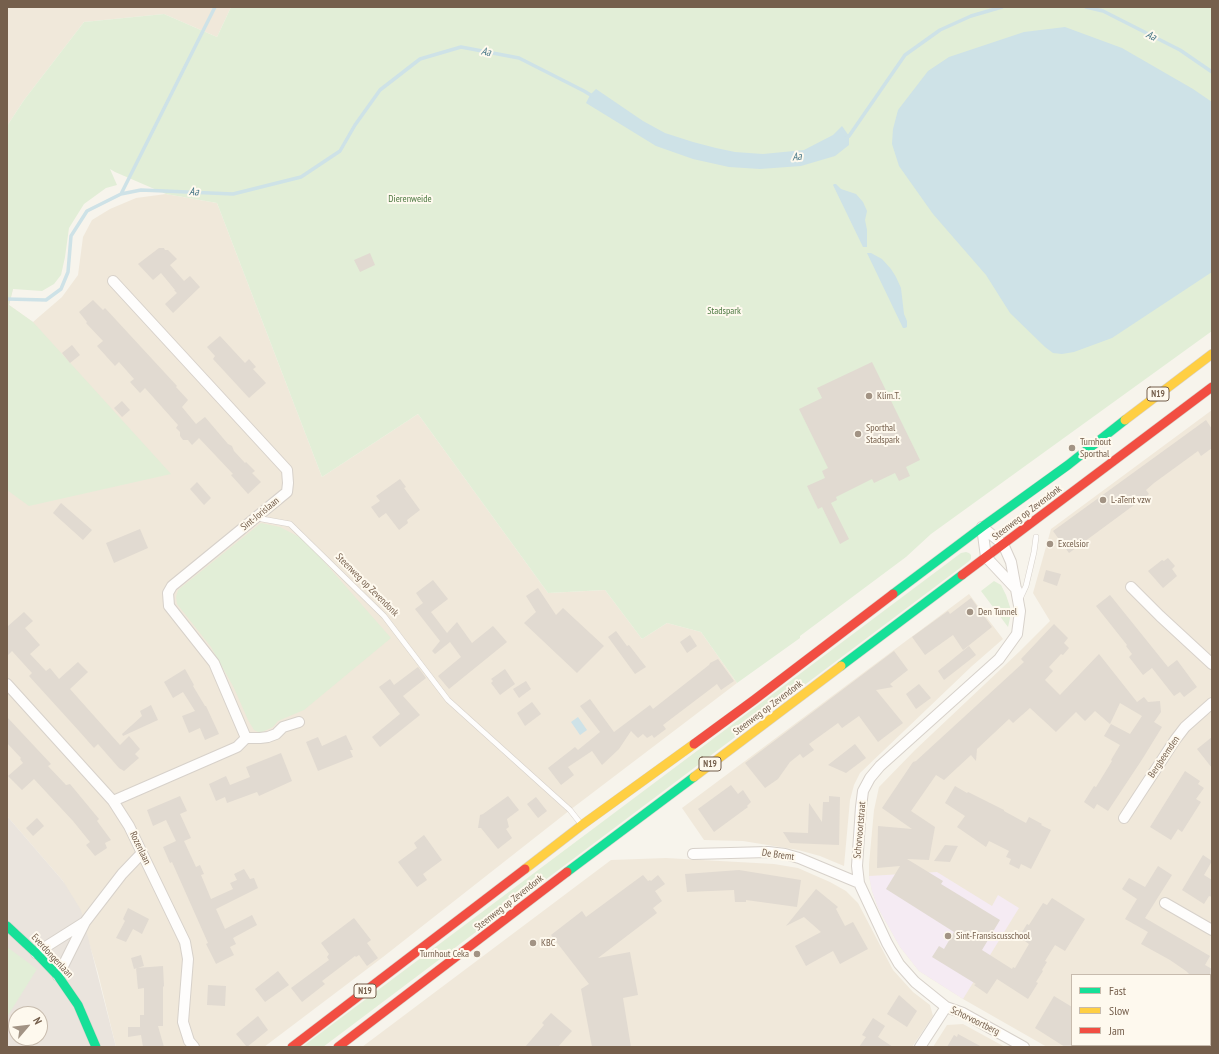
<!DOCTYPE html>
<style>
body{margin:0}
#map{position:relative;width:1219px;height:1054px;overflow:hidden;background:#f7f4ec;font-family:"PT Sans Narrow",sans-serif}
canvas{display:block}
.frame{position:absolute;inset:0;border:8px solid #755f4c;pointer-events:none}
.legend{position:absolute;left:1071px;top:974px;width:140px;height:72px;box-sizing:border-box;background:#fef9ee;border:1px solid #c7bbad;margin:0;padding:5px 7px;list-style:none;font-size:12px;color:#755f4c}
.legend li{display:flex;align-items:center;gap:8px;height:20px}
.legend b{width:20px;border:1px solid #c7bbad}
.north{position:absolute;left:8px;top:1006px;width:40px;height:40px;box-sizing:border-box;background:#fef9ee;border:1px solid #c7bbad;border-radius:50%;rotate:62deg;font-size:11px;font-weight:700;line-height:16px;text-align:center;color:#755f4c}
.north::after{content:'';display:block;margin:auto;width:14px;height:18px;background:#a29384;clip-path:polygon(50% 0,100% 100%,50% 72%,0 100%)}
</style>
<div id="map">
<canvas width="1219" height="1054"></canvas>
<div class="frame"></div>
<ul class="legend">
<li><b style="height:5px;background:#16e098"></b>Fast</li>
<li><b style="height:5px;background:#ffcf43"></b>Slow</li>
<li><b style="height:5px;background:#f24e42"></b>Jam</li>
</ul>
<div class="north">N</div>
</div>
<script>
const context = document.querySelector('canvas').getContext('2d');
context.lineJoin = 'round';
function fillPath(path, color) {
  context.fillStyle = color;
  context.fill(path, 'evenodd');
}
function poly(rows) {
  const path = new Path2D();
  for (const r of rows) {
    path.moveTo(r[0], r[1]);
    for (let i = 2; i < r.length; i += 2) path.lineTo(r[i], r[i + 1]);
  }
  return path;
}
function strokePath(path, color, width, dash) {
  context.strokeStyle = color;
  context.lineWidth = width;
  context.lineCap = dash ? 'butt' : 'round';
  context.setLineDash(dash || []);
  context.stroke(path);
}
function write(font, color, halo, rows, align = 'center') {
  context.font = font + ' "PT Sans Narrow",sans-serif';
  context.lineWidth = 4;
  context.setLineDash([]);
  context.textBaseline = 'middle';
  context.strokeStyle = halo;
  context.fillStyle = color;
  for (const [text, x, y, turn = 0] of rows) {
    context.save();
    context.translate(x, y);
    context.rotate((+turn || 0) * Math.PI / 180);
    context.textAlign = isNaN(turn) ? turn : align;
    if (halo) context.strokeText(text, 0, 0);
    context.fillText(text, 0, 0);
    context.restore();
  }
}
fillPath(poly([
 [7,7,231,7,217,37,164,14,84,22,24,100,7,126],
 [166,194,217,203,322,477,418,414,548,593,605,590,642,639,667,623,701,632,737,683,570,810,383,957,264,1047,116,1047,98,973,89,943,63,881,7,816,7,290,13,289,9,305,33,322,62,297,78,275,83,237,92,220,110,209,136,198],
 [1212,410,1212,1047,1047,1047,963,999,919,971,900,947,878,908,872,891,869,876,869,864,874,810,879,787,915,750,1020,651,1050,621,1033,593,1051,529],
 [1072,975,1210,975,1210,1045,1072,1045],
 [969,594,1003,639,972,666,860,773,854,785,850,800,844,866,820,856,798,850,743,841,704,840,682,808],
 [666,858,774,864,798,868,830,882,846,891,858,903,893,970,913,992,930,1005,933,1016,912,1047,362,1047,611,860],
 [963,1024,1005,1047,933,1047,947,1025]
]), '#f0e8da');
fillPath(poly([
 [7,816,63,881,81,910,116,1047,7,1047],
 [16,1014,40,1014,40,1038,16,1038]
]), '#eae4dd');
fillPath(poly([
 [937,872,992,906,998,895,1019,908,963,999,919,971,900,947,878,908,872,891,869,876]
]), '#f5ebf3');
fillPath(poly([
 [231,7,1212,7,1212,331,931,534,906,557,800,636,800,638,737,683,701,632,667,623,642,639,605,590,548,593,418,414,322,477,217,203,166,194,115,172,110,169,117,185,106,188,84,204,69,228,65,257,61,275,54,284,42,291,13,289,9,305,33,322,171,474,29,506,7,490,7,126,24,100,84,22,164,14,217,37],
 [261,523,280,527,305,540,391,638,304,710,278,721,273,727,260,733,254,730,248,720,234,688,211,647,177,604,176,597,178,590],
 [966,552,969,553,971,555,971,559,968,562,323,1047,302,1047,961,553],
 [994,581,1001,585,1006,595,1010,607,1010,618,1008,627,981,591],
 [7,947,37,969,7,1017]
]), '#e2eed7');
fillPath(poly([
 [1065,27,1122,48,1193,89,1212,102,1212,272,1112,338,1074,352,1062,354,1053,353,1045,347,1010,313,986,275,933,214,899,166,892,144,893,129,898,110,928,71,949,57,1024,32],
 [596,89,643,121,665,133,693,142,716,148,735,152,763,154,804,150,833,135,842,126,849,136,849,145,835,156,801,166,760,169,729,167,693,159,656,146,586,103,590,95],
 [834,184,836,184,841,189,856,194,863,202,867,211,865,220,867,230,867,247,863,247,833,185],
 [867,253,871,253,882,259,891,269,896,277,901,288,904,314,907,321,907,327,905,328,903,328],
 [578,717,587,730,580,735,571,722]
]), '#cee2e7');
strokePath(poly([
 [1086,7,1103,11,1180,50,1212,72],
 [846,138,849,136,905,55,940,30,971,16,1002,7],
 [121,194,215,7],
 [7,299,46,300,61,289,68,272,71,236,87,211,121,194,141,190,233,194,301,177,340,151,355,125,380,90,420,59,461,47,519,58,584,91,594,97]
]), '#cee2e7', 3.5);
fillPath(poly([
 [159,248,164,248,165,250,168,250,177,259,170,265,184,281,190,276,200,287,173,313,165,304,177,293,174,290,175,290,161,273,153,280,138,264],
 [370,253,375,265,360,272,354,260],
 [93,300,103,310,105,308,177,386,176,387,188,400,182,407,196,424,205,417,228,444,232,446,234,451,245,463,246,462,255,471,252,473,261,482,248,494,231,475,233,474,199,438,192,445,188,440,183,440,180,436,180,432,176,428,178,425,145,388,140,393,130,382,134,379,119,362,115,366,97,346,103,341,86,323,87,322,79,312],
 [220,336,245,363,249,359,256,367,253,369,266,383,249,398,213,359,215,356,207,347],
 [72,345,80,355,70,363,62,353],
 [872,362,920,460,906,467,910,476,899,481,895,473,874,483,872,479,836,497,837,500,831,503,849,539,840,544,822,507,818,509,807,486,825,478,822,471,828,468,799,409,822,398,817,388],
 [122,401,130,410,122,417,114,408],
 [1206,420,1212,429,1212,448,1201,456,1198,451,1154,483,1146,490,1149,494,1069,553,1053,531],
 [400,479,406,487,404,488,420,510,407,520,408,523,399,530,386,513,379,518,371,507,380,501,376,496],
 [197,482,211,498,204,505,190,489],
 [61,503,92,530,83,540,53,513],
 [140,529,148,548,114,563,106,543],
 [1168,558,1175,566,1172,569,1177,576,1163,588,1148,571,1162,560,1164,561],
 [1046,570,1061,574,1057,586,1043,581],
 [433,580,448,599,431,612,447,633,457,622,472,643,493,626,507,642,449,689,438,676,461,657,450,642,435,654,432,651,440,641,415,609,423,603,416,593],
 [538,588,556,615,563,608,604,646,577,673,524,623,536,612,526,596],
 [1110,595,1168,667,1177,660,1197,687,1184,697,1180,692,1174,696,1152,668,1143,675,1129,657,1132,654,1126,646,1127,645,1096,606],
 [971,598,992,627,963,650,953,635,925,655,912,637,948,611,950,614],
 [24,612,33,621,25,628,40,645,30,654,46,671,50,668,59,679,78,662,88,672,70,689,120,745,129,736,140,749,135,754,139,758,124,771,119,768,98,744,94,748,79,731,29,676,32,673,12,651,7,656,7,627],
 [1054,624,1068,638,1064,643,1069,648,1063,655,1061,654,1049,667,1053,671,1045,680,1060,695,1099,654,1137,702,1144,697,1148,702,1160,701,1161,712,1154,722,1162,727,1143,758,1108,811,1097,804,1094,809,1084,802,1094,786,1096,787,1112,761,1111,760,1120,745,1104,736,1111,724,1130,734,1142,716,1120,703,1110,724,1095,711,1085,721,1076,712,1056,732,1030,708,1013,723,1009,719,977,749,976,761,971,755,944,780,936,775,911,811,935,827,929,860,907,859,943,881,941,884,1000,920,982,950,1012,969,1013,967,1015,968,1029,944,1019,937,1027,924,1029,925,1043,903,1047,905,1052,898,1085,919,1065,951,1055,945,1045,961,1047,962,1042,970,1043,971,1036,982,1038,983,1028,999,997,979,987,994,974,985,976,984,932,957,939,946,944,949,954,932,886,889,900,866,877,868,878,826,912,829,882,808,913,762,916,761,1024,662,1021,659],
 [616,631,627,646,629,645,646,667,635,674,608,637],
 [690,635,697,646,687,653,680,642],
 [969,646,976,655,944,680,938,671],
 [894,651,908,670,890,684,893,687,876,690,903,723,878,742,859,716,842,728,838,723,809,744,814,750,803,758,800,754,790,762,778,779,765,788,745,763],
 [718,659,734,681,721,690,717,684,663,725,666,729,654,738,652,735,647,738,643,734,638,738,631,731,619,749,602,765,592,751,568,767,574,775,561,785,548,768,575,747,578,750,600,732,580,706,590,699,614,732,650,705,653,709,709,665,710,663],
 [418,667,426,678,403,696,420,715,380,747,372,737,400,714,379,687,390,679,394,685],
 [185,669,194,685,193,686,205,706,206,706,219,734,205,740,200,728,189,733,182,716,195,711,183,692,173,698,164,682],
 [505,669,515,684,500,695,491,683,493,681,491,679],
 [526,681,531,689,519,698,513,689],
 [919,684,931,698,916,709,906,694],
 [532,702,541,714,525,726,517,713],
 [151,705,158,720,123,736,122,734,142,716,140,711],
 [7,717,51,764,48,766,66,785,70,784,99,819,97,821,111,840,105,843,107,848,95,856,86,845,90,842,73,821,34,779,22,790,8,776,23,763,20,759,21,758,7,743],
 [346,735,353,750,350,750,353,757,318,771,306,742,318,737,322,746],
 [1212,737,1212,768,1197,749],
 [855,744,866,758,846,773,828,765],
 [281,753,292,781,259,796,257,792,227,803,225,797,216,801,209,784,226,776,230,785,250,777,246,767],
 [1185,771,1200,781,1198,784,1204,788,1196,799,1201,802,1182,832,1178,829,1171,840,1150,827],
 [731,785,738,794,743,790,751,802,747,806,748,807,714,832,698,809],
 [955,786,967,793,968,792,1004,810,1004,811,1026,823,1029,817,1042,824,1041,825,1051,830,1031,869,1021,864,1019,869,1009,864,1011,859,1006,857,1009,851,989,841,986,847,957,827,965,816,945,803],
 [180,796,187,811,180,814,191,838,184,841,196,867,200,865,204,874,201,875,211,899,233,889,230,883,237,880,234,874,244,869,250,879,254,878,258,888,216,909,225,929,252,915,257,925,233,938,236,944,230,947,234,955,216,964,206,944,208,943,172,862,170,863,163,847,176,841,166,820,153,826,147,810],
 [508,796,519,810,507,819,509,827,506,829,512,838,498,849,481,828,478,828,480,815,483,814],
 [829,796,840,797,839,845,790,843,783,832,808,833,809,803,822,822,823,802,829,802],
 [536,797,547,811,538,818,527,804],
 [37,818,44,826,33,836,26,828],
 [424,835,442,860,423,874,427,880,417,887,398,862,417,848,414,843],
 [945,845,958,846,950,862,934,861],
 [1203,855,1212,861,1204,875,1212,880,1212,897,1209,896,1204,904,1182,890],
 [1158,866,1172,875,1145,918,1210,956,1205,965,1212,969,1212,975,1190,975,1186,971,1170,960,1141,944,1148,932,1125,919,1137,899,1122,889,1129,878,1145,887],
 [739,870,801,880,797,907,746,900,746,902,735,902,734,890,687,892,685,874],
 [643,875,648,881,650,880,651,881,658,875,665,884,655,891,662,901,653,908,657,913,598,958,630,952,638,995,623,998,631,1047,592,1047,581,989,589,984,551,935,582,911,586,917],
 [816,889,838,907,836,909,845,926,853,922,868,949,840,964,833,951,806,966,795,946,821,932,804,917,786,926],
 [128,908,149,919,142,934,133,929,126,942,116,938,125,921,123,919],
 [354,918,371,940,367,943,378,958,367,966,359,955,356,957,355,956,322,981,325,984,302,1002,291,988,329,960,327,957,329,954,321,943],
 [141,955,144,966,134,969,131,958],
 [163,966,164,986,163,987,163,1026,158,1026,164,1047,143,1047,141,1035,128,1037,128,1027,140,1027,140,1015,144,1015,144,988,138,989,136,968],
 [278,971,289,985,265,1002,255,989],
 [208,985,226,986,225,1006,207,1005],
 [899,995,917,1011,907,1027,887,1014],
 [1054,996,1072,1007,1072,1047,1065,1047,1035,1028],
 [551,1013,572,1031,558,1047,525,1047,544,1025,542,1023],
 [258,1016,268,1030,247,1047,236,1034],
 [873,1018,885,1026,878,1037,893,1047,859,1047,866,1037,862,1035],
 [958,1034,982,1047,947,1047,954,1035,957,1037]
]), '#e1dad1');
const lane = poly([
 [258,515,262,519,290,524,384,616,448,700,570,810,581,824],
 [1019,601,1026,586,1034,552,1036,537]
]);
const street = poly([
 [982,527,1003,544,1011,562,1020,611,1017,634,999,659,880,766,870,778,863,791,861,807,857,866,859,883,887,943,899,964,915,982,946,1007,963,1013,1024,1047],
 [982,527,986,557,1017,590],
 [1131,587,1160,616,1212,664],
 [7,684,113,801,129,826,185,942,188,959,183,1022,189,1041,194,1047],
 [246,738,260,738,268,737,276,734,283,727,299,722],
 [113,801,237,747,246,738,214,663,169,606,168,593,172,586,287,492,288,483,287,470,113,281],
 [1124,818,1175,740,1185,727,1212,703],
 [693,854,768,852,785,854,799,858,859,883],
 [1165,903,1212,930],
 [36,953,85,922],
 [58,976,85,922,122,874,142,853],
 [920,1047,946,1007]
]);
const fast = poly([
 [893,594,982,527,1068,465,1125,420],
 [841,666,962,575],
 [567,872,694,777],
 [7,926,36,953,58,976,78,1005,96,1047]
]);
const slow = poly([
 [1125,420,1212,354],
 [694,777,841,666],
 [525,869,582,825,694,744]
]);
const jam = poly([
 [962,575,1212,387],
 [694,744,754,700,893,594],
 [292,1047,525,869],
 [338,1047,567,872]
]);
strokePath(lane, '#d7d1ca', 6);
strokePath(street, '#d7d1ca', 12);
strokePath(fast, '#d7d1ca', 10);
strokePath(slow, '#d7d1ca', 10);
strokePath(jam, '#d7d1ca', 10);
strokePath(lane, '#fefdfc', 5);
strokePath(street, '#fefdfc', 10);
strokePath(fast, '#16e098', 9);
strokePath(slow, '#ffcf43', 9);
strokePath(jam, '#f24e42', 9);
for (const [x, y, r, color] of [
 [869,396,4,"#a29384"],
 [858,434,4,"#a29384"],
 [1072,448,4,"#a29384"],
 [1103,500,4,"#a29384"],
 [1050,544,4,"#a29384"],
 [970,612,4,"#a29384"],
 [948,936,4,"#a29384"],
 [533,943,4,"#a29384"],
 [477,954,4,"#a29384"]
]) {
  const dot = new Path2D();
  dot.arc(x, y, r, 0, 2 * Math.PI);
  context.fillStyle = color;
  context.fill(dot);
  strokePath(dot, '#fef9ee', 1.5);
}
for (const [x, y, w] of [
 [1158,394,22],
 [710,764,22],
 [365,991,22]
]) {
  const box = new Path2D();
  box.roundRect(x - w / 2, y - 7, w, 14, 3);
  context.fillStyle = '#fef9ee';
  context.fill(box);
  strokePath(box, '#755f4c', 1);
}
write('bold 9px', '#755f4c', null, [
 ["N19",1158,394],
 ["N19",710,764],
 ["N19",365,991]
]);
write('10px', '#4f7a44', '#fef9ee', [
 ["Dierenweide",410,199],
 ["Stadspark",724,311]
]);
write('10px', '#755f4c', '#fef9ee', [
 ["Klim.T.",877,396],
 ["Sporthal",866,428],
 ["Stadspark",866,440],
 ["Turnhout",1080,442],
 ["Sporthal",1080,454],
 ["L-aTent vzw",1111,500],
 ["Excelsior",1058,544],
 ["Den Tunnel",978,612],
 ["Sint-Fransiscusschool",956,936],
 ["KBC",541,943],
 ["Turnhout Ceka",469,954,"right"]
], 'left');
write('10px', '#755f4c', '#fef9ee', [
 ["Steenweg op Zevendonk",1027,513,-37],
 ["Sint-Jorislaan",260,514,-39],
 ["Steenweg op Zevendonk",367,585,45],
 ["Steenweg op Zevendonk",768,708,-37],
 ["Bergbeemden",1164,757,-56],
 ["Schorvoortstraat",860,830,-85],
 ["Rozenlaan",140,848,64],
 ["De Bremt",778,855,8],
 ["Steenweg op Zevendonk",509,903,-38],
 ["Everdongenlaan",52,956,47],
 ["Schorvoortberg",975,1021,26]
]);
write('italic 11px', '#477788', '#fef9ee', [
 ["Aa",1151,36,27],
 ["Aa",486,52,11],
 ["Aa",797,157,-4],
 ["Aa",194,192,2]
]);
</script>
